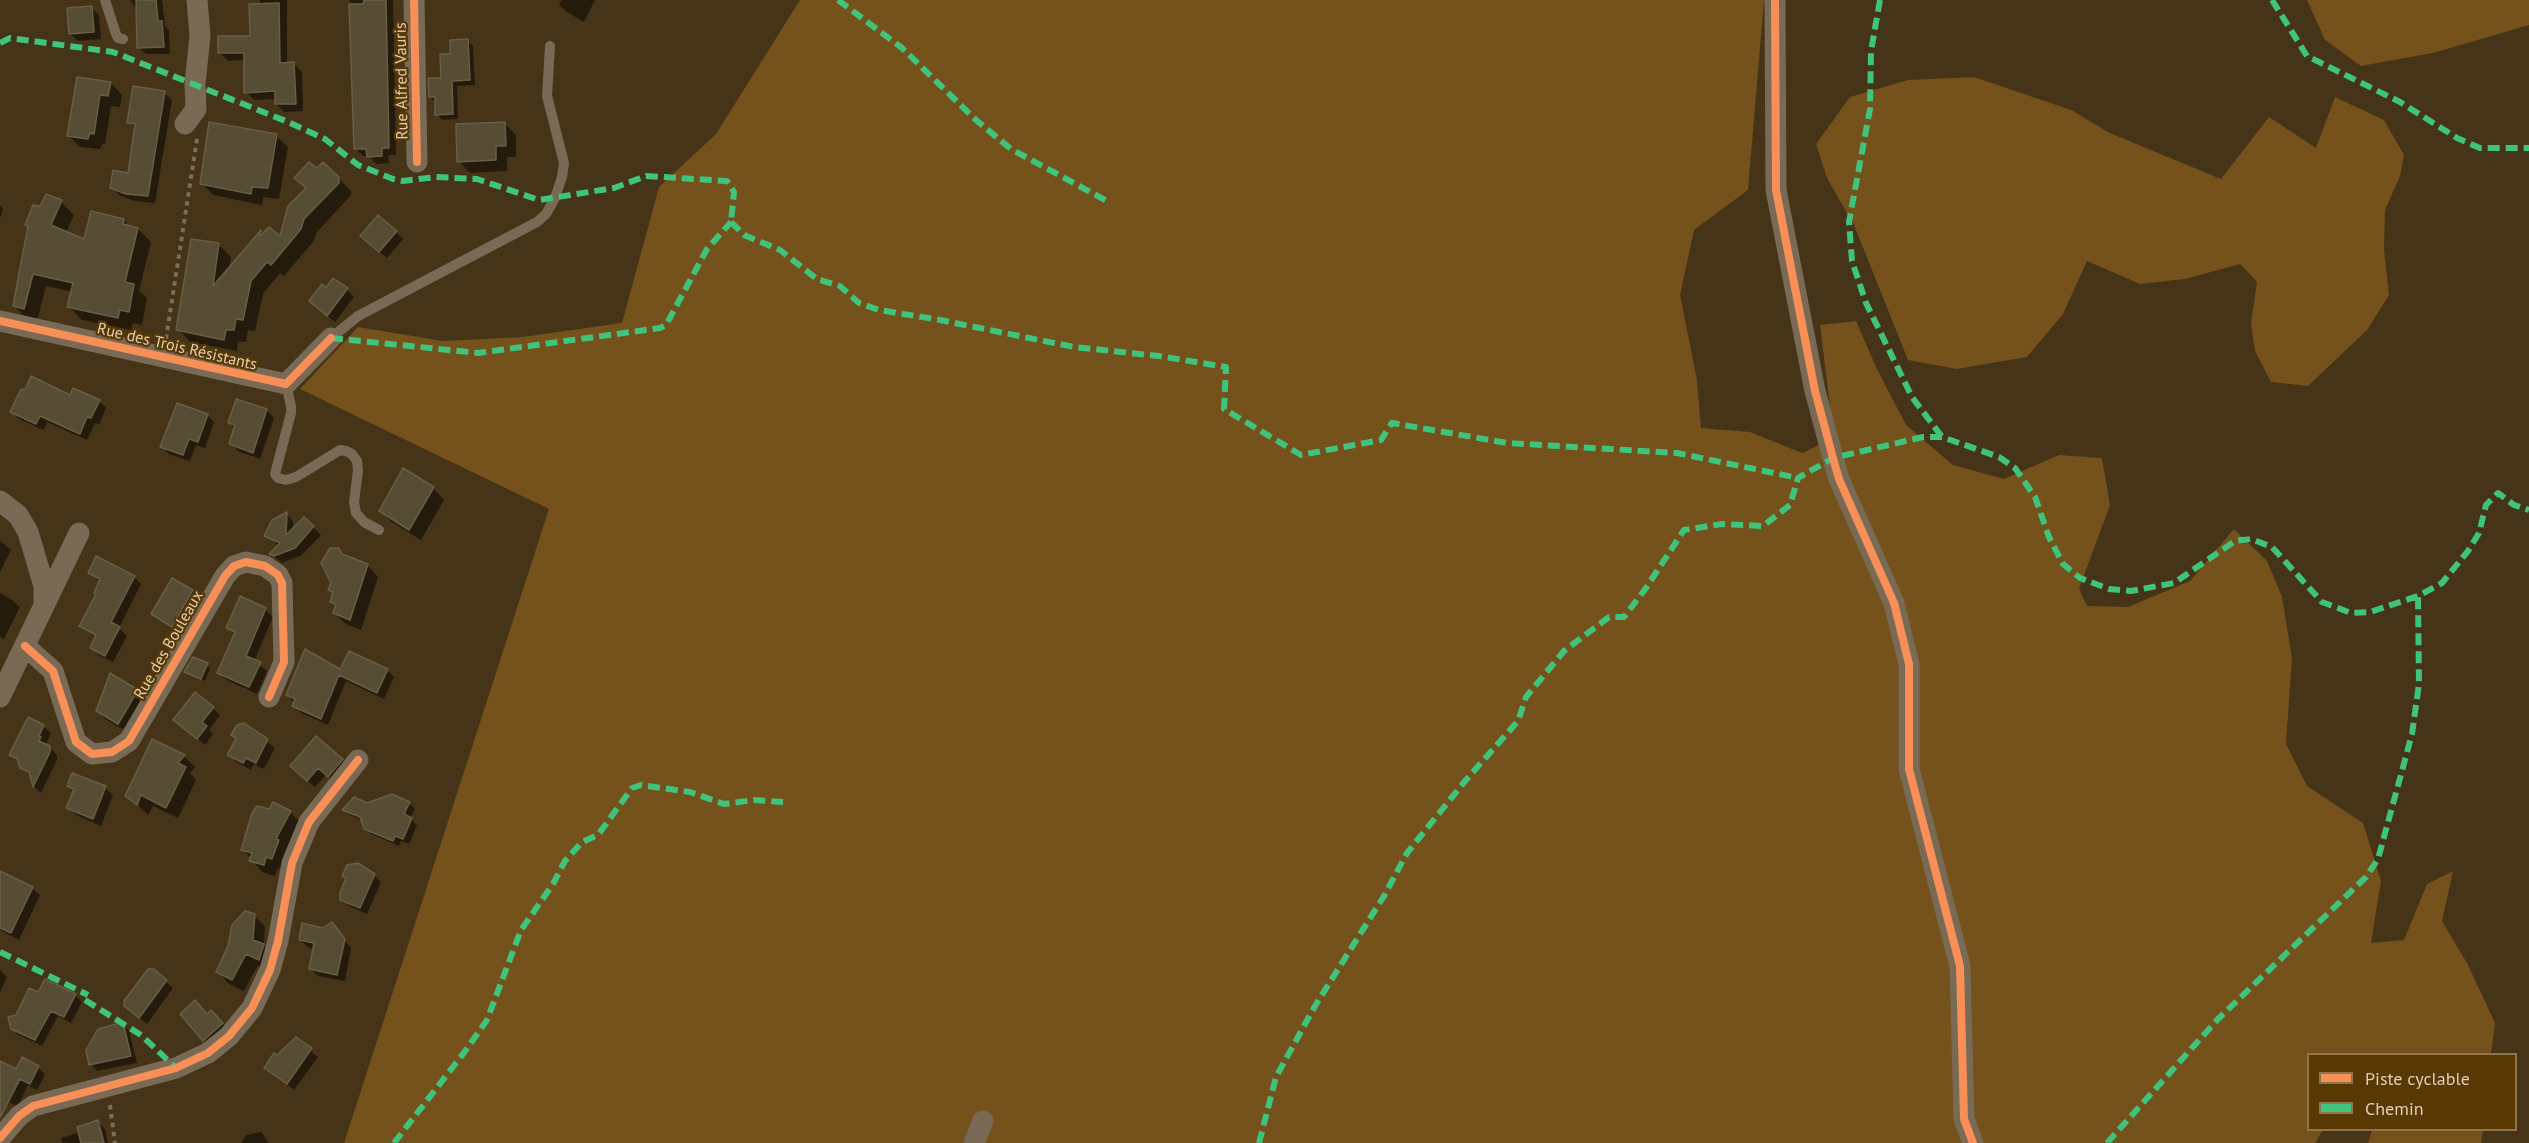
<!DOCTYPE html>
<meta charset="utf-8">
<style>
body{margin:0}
#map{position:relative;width:2529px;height:1143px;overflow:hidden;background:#453417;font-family:"PT Sans",sans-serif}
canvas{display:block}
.legend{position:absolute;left:2307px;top:1053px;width:210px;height:78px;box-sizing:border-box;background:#593903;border:2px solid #8f754b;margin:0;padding:8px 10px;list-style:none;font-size:18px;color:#e1ceb6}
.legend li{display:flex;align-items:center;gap:12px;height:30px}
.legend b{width:30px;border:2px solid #8f754b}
</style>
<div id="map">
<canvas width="2529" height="1143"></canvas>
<ul class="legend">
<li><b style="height:8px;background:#f78f57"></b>Piste cyclable</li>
<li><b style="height:8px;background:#40c37c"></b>Chemin</li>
</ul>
</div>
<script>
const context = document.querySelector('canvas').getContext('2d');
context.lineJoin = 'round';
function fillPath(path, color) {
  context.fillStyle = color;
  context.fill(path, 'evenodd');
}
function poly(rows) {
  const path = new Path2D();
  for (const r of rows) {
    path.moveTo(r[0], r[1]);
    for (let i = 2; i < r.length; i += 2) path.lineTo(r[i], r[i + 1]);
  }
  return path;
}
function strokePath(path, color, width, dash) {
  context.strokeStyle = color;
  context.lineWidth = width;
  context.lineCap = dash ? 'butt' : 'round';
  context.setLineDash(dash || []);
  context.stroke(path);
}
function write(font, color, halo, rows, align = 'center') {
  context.font = font + ' "PT Sans",sans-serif';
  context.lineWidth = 4.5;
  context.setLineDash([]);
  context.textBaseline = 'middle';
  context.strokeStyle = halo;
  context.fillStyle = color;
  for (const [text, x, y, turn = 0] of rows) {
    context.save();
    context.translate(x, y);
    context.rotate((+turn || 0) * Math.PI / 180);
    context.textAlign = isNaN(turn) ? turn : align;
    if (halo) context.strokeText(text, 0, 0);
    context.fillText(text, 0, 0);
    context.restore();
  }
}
fillPath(poly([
 [800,0,1764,0,1748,190,1694,230,1680,295,1697,380,1701,428,1750,432,1802,453,1834,438,1820,325,1856,321,1876,367,1906,425,1953,465,2004,479,2059,455,2102,458,2110,505,2079,589,2087,606,2128,607,2190,581,2234,529,2267,561,2282,597,2292,658,2286,744,2307,786,2363,823,2381,881,2371,943,2404,940,2427,884,2453,871,2442,921,2467,963,2495,1023,2491,1054,2308,1054,2308,1130,2323,1130,2315,1143,344,1143,549,509,300,389,358,327,443,341,522,337,622,323,659,187,716,134],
 [2307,0,2529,0,2529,25,2433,53,2361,66,2325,40],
 [1974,77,2071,110,2110,133,2221,179,2269,117,2316,148,2335,97,2384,120,2404,155,2400,176,2385,210,2384,250,2389,295,2367,330,2308,386,2271,382,2255,351,2251,323,2257,282,2240,264,2185,279,2140,284,2087,261,2063,314,2027,357,1957,369,1908,360,1854,225,1827,178,1816,144,1850,97,1908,80],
 [2372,1130,2483,1130,2481,1143,2368,1143]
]), '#75511c');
fillPath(poly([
 [130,0,162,0,165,26,169,30,170,54,146,54,138,47,138,10],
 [260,0,287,0,287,64,294,64,302,72,303,111,284,112,276,104,276,99,254,100,246,92,245,60,228,61,220,53,251,38],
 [350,0,393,0,396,155,388,155,389,163,376,164,369,156,363,156,355,148],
 [562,0,595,0,584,22,567,12,559,5],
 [91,8,99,15,101,39,78,41,70,34],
 [467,41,473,46,475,85,457,86,458,119,442,120,437,114,436,103,430,97,442,79,451,55],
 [78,79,111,83,122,95,120,107,111,106,105,144,102,144,100,149,80,147,69,136],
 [164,93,172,100,155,203,134,201,119,195,112,187,130,175,136,129,128,122],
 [504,123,516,135,516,157,507,157,507,171,470,173,459,161],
 [276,136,288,147,279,199,263,197,262,205,213,195,202,183],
 [317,171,338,178,351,191,351,195,317,232,313,242,284,276,280,273,263,294,255,331,248,330,246,342,238,342,237,351,190,342,178,329,218,244,231,257,229,270,261,232,281,239],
 [61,202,74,215,66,233,85,241,123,220,131,228,138,229,151,242,139,291,147,298,142,325,133,323,131,330,82,320,69,307,73,292,46,286,37,321,28,319,14,306,41,208],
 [0,206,3,209,0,218],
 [396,232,403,239,387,258,369,243],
 [326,290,347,290,354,297,335,322,318,308],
 [71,397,99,401,106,408,99,425,95,423,87,440,47,422,44,430,19,419,12,412],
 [237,401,267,411,274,418,260,459,238,451,231,444,236,429,229,423],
 [207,415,214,422,205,448,196,445,190,461,169,454,162,447],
 [433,488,444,500,421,540,392,522,380,511],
 [286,514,293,521,293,530,304,519,321,535,302,555,282,563,271,554,279,546,266,535],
 [0,541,11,550,0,572],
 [338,550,345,557,367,565,378,577,361,630,346,624,334,613,337,606,332,601,334,594,330,590],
 [90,573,134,577,141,584,119,628,127,636,113,662,99,655,92,647,97,638,88,632,102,640,103,638,87,629,87,632,81,626,98,594,101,582],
 [192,592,199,599,179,633,153,614],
 [0,593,12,600,20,607,4,639,0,637],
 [241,598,265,609,273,617,254,661,267,671,257,694,227,680,219,673,235,635,228,628],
 [207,665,210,668,205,681,186,672],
 [387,670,394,677,384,699,346,681,328,725,301,713,287,694,341,671],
 [111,676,137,691,145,699,126,731,105,719,97,711],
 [213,708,220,715,209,730,213,734,205,745,183,727],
 [43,726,51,733,46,744,57,755,57,760,41,793,34,786,31,776,11,755],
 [259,736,275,748,264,769,254,764,251,770,236,762,229,755,237,739],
 [184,756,195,767,190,773,196,780,178,818,153,806,148,815,127,795],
 [342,760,349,767,336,783,326,775,315,787,299,774],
 [73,775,105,788,113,795,101,826,76,815,68,807,74,791,69,786],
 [409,803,415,809,410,818,417,825,409,844,401,841,399,846,371,834,365,828,363,821,350,815,344,810],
 [273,804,290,812,302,824,283,869,278,868,275,876,262,872,243,849],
 [0,872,32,888,40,895,19,940,0,930],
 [374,875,381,882,367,914,349,906,341,899,347,880,343,876],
 [254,915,265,927,264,946,275,957,271,971,258,965,244,991,229,984,218,972],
 [332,924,351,948,345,981,318,976,311,969,314,949,308,947,300,940],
 [0,970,7,977,0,992],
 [153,970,173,988,147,1024,125,1006],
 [39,994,75,995,82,1002,71,1023,58,1016,42,1046,17,1034,11,1028],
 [207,1015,218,1019,229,1031,211,1047,204,1040],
 [123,1024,129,1031,137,1063,97,1071,91,1064],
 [296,1039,318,1057,294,1090,266,1068,290,1042,293,1044],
 [0,1063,17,1071,38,1067,45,1075,37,1090,28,1085,18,1106,0,1099],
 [98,1122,105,1129,108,1143,62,1143,61,1138,80,1132],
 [261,1132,269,1143,241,1143,246,1135]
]), '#0007');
const building = poly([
 [136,0,156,0,158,21,162,21,164,47,137,48,136,0],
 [364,0,386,0,389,148,382,148,382,156,367,157,366,149,354,149,349,4,363,4,364,0],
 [279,3,280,63,294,62,296,104,275,104,275,91,244,93,244,53,218,53,218,36,250,36,249,4,279,3],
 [92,6,94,32,69,34,67,8,92,6],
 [468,39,470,80,452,81,453,114,435,115,435,97,429,97,428,78,441,78,440,54,450,54,450,40,468,39],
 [77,77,111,82,108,96,100,95,94,134,90,133,88,139,67,136,77,77],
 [133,86,165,91,148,196,126,194,110,188,113,170,128,173,135,124,127,123,133,86],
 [209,122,277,134,268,188,252,187,251,194,200,184,209,122],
 [505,122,506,146,496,146,496,160,457,162,456,124,505,122],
 [309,162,317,168,323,162,339,177,339,183,304,219,301,229,271,265,267,262,251,281,243,320,236,319,234,330,226,330,224,340,176,330,191,239,219,243,213,286,261,230,260,236,269,227,280,236,288,206,306,188,294,178,309,162],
 [46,194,62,200,51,225,84,239,91,211,124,219,123,224,138,228,125,282,134,284,129,312,120,310,118,318,67,307,73,283,33,274,24,309,13,306,28,226,25,225,33,205,40,206,46,194],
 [378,215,397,231,379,252,360,236,378,215],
 [333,278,348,288,327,316,309,301,322,284,326,288,333,278],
 [31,376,70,395,73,388,100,400,91,418,87,417,80,434,40,416,36,424,10,412,21,389,25,390,31,376],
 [236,399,267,409,253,453,229,444,235,425,228,423,236,399],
 [177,403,208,414,198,442,189,439,183,455,160,447,177,403],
 [403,468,434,487,409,530,379,511,403,468],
 [287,512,286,535,304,517,314,526,295,548,274,556,269,554,280,543,264,536,272,520,287,512],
 [330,548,339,548,342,554,368,564,350,620,333,613,336,604,330,602,333,592,328,590,331,583,321,563,330,548],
 [96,556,135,576,111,622,120,627,105,656,90,648,96,635,79,626,96,594,94,593,100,579,88,573,96,556],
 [172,578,193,590,172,627,151,614,172,578],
 [240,596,266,608,246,656,261,662,249,687,217,673,235,632,226,628,240,596],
 [305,649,340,669,349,651,388,669,377,693,339,675,321,719,292,706,295,699,286,695,305,649],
 [193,657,208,663,201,679,184,672,193,657],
 [110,673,138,690,118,724,96,711,110,673],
 [195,692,214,707,202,722,207,726,197,739,173,720,195,692],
 [28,717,44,725,39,736,41,737,39,741,50,746,50,752,33,787,29,772,20,768,17,759,9,755,28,717],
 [244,723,268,739,256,763,246,758,243,763,227,755,236,738,231,735,237,725,244,723],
 [316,736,343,759,328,777,318,768,307,781,290,766,316,736],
 [152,739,185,755,178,763,186,767,166,808,141,795,137,805,125,796,152,739],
 [72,773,106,786,93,819,66,808,74,789,67,786,72,773],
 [392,794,410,802,404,814,412,818,403,839,395,836,393,841,364,829,360,817,342,810,354,797,367,803,392,794],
 [273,802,291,811,276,839,279,840,272,859,266,857,264,865,249,861,252,853,241,850,252,813,257,806,269,809,273,802],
 [358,863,375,874,360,908,340,900,340,893,346,878,342,876,347,865,358,863],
 [0,871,33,887,11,933,0,928,0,871],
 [245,911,255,914,253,940,264,944,259,960,246,954,232,980,216,972,228,946,232,925,245,911],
 [332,922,345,939,337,975,309,969,314,943,299,940,302,923,323,928,332,922],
 [148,969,154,969,167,980,139,1018,124,1006,124,1001,148,969],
 [45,979,76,994,64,1017,51,1011,35,1040,11,1029,8,1017,16,1015,29,988,38,992,45,979],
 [195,1000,207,1014,211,1010,223,1023,203,1041,180,1014,195,1000],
 [123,1022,131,1056,89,1065,86,1050,98,1029,123,1022],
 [296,1037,312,1048,287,1084,264,1068,274,1053,277,1055,296,1037],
 [22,1057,39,1066,30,1084,20,1079,0,1118,0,1061,16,1069,22,1057],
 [98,1120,104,1143,81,1143,77,1127,98,1120]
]);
fillPath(building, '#574c34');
strokePath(building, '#695e46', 1.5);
strokePath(poly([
 [166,339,197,139],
 [110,1105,115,1143]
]), '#7b6e5b', 4, [4.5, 4.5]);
strokePath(poly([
 [105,0,116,34,118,38,123,39],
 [331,338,358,316,537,222,546,214,555,198,562,177,564,163,547,96,550,46],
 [286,384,291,406,291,413,275,474,278,478,286,480,296,477,340,450,346,451,352,454,357,461,358,471,354,502,356,513,364,522,379,530]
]), '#786a54', 10);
strokePath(poly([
 [414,0,417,162],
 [1775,0,1776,190,1815,391,1833,458,1839,479,1894,603,1909,664,1909,769,1960,966,1964,1119,1973,1143],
 [185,124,196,109,195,84,200,36,197,0],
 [0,321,286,384,331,338],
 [0,501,18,515,28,532,44,586,44,604],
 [25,646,53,671,76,742,92,754,112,752,129,741,225,576,234,566,246,562,265,566,278,575,282,583,284,662,269,697],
 [0,697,79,533],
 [0,1138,19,1116,33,1106,176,1068,208,1053,229,1036,252,1008,270,970,278,941,292,863,309,822,358,760],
 [974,1143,983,1121]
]), '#786a54', 21);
strokePath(poly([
 [838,0,902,48,976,120,1011,149,1107,201],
 [1880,0,1871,51,1870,109,1849,222,1852,261,1866,303,1912,397,1942,437],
 [2272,0,2307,56,2400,102,2457,138,2480,148,2529,148],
 [0,43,10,38,113,52,288,122,325,139,358,165,393,179,403,181,436,177,477,179,539,200,614,188,646,176,727,181,734,192,731,222],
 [731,222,744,235,780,250,817,279,840,286,859,303,879,310,940,320,1074,347,1159,356,1226,367,1224,409,1301,455,1381,440,1392,423,1507,443,1677,453,1798,478],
 [331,338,478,353,660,328,666,325,707,249,731,222],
 [0,952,88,995],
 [85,1000,141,1035,176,1068],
 [394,1143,466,1050,487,1020,521,930,553,884,565,861,582,842,598,835,632,788,641,785,690,792,724,804,754,800,783,802],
 [1259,1143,1276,1077,1315,1006,1384,896,1407,853,1465,781,1518,721,1526,697,1564,651,1609,617,1624,617,1646,588,1684,530,1722,524,1763,526,1790,505,1798,478,1833,458,1923,437,1942,437,1999,457,2015,468,2035,497,2049,537,2063,564,2080,578,2109,589,2131,591,2174,583,2235,541,2251,539,2272,547,2322,602,2351,613,2370,612,2418,596,2442,583,2468,551,2479,533,2486,505,2498,493,2514,505,2529,510],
 [2107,1143,2218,1019,2366,877,2378,859,2412,734,2419,684,2418,596]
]), '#40c37c', 6, [12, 6]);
strokePath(poly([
 [414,0,417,162],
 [1775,0,1776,190,1815,391,1833,458,1839,479,1894,603,1909,664,1909,769,1960,966,1964,1119,1973,1143],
 [0,321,286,384,331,338],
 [25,646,53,671,76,742,92,754,112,752,129,741,225,576,234,566,246,562,265,566,278,575,282,583,284,662,269,697],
 [0,1138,19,1116,33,1106,176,1068,208,1053,229,1036,252,1008,270,970,278,941,292,863,309,822,358,760]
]), '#f78f57', 8);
write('16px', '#e1ceb6', '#593903', [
 ["Rue Alfred Vauris",402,81,-91],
 ["Rue des Trois Résistants",177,347,13],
 ["Rue des Bouleaux",169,645,-60]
]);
</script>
